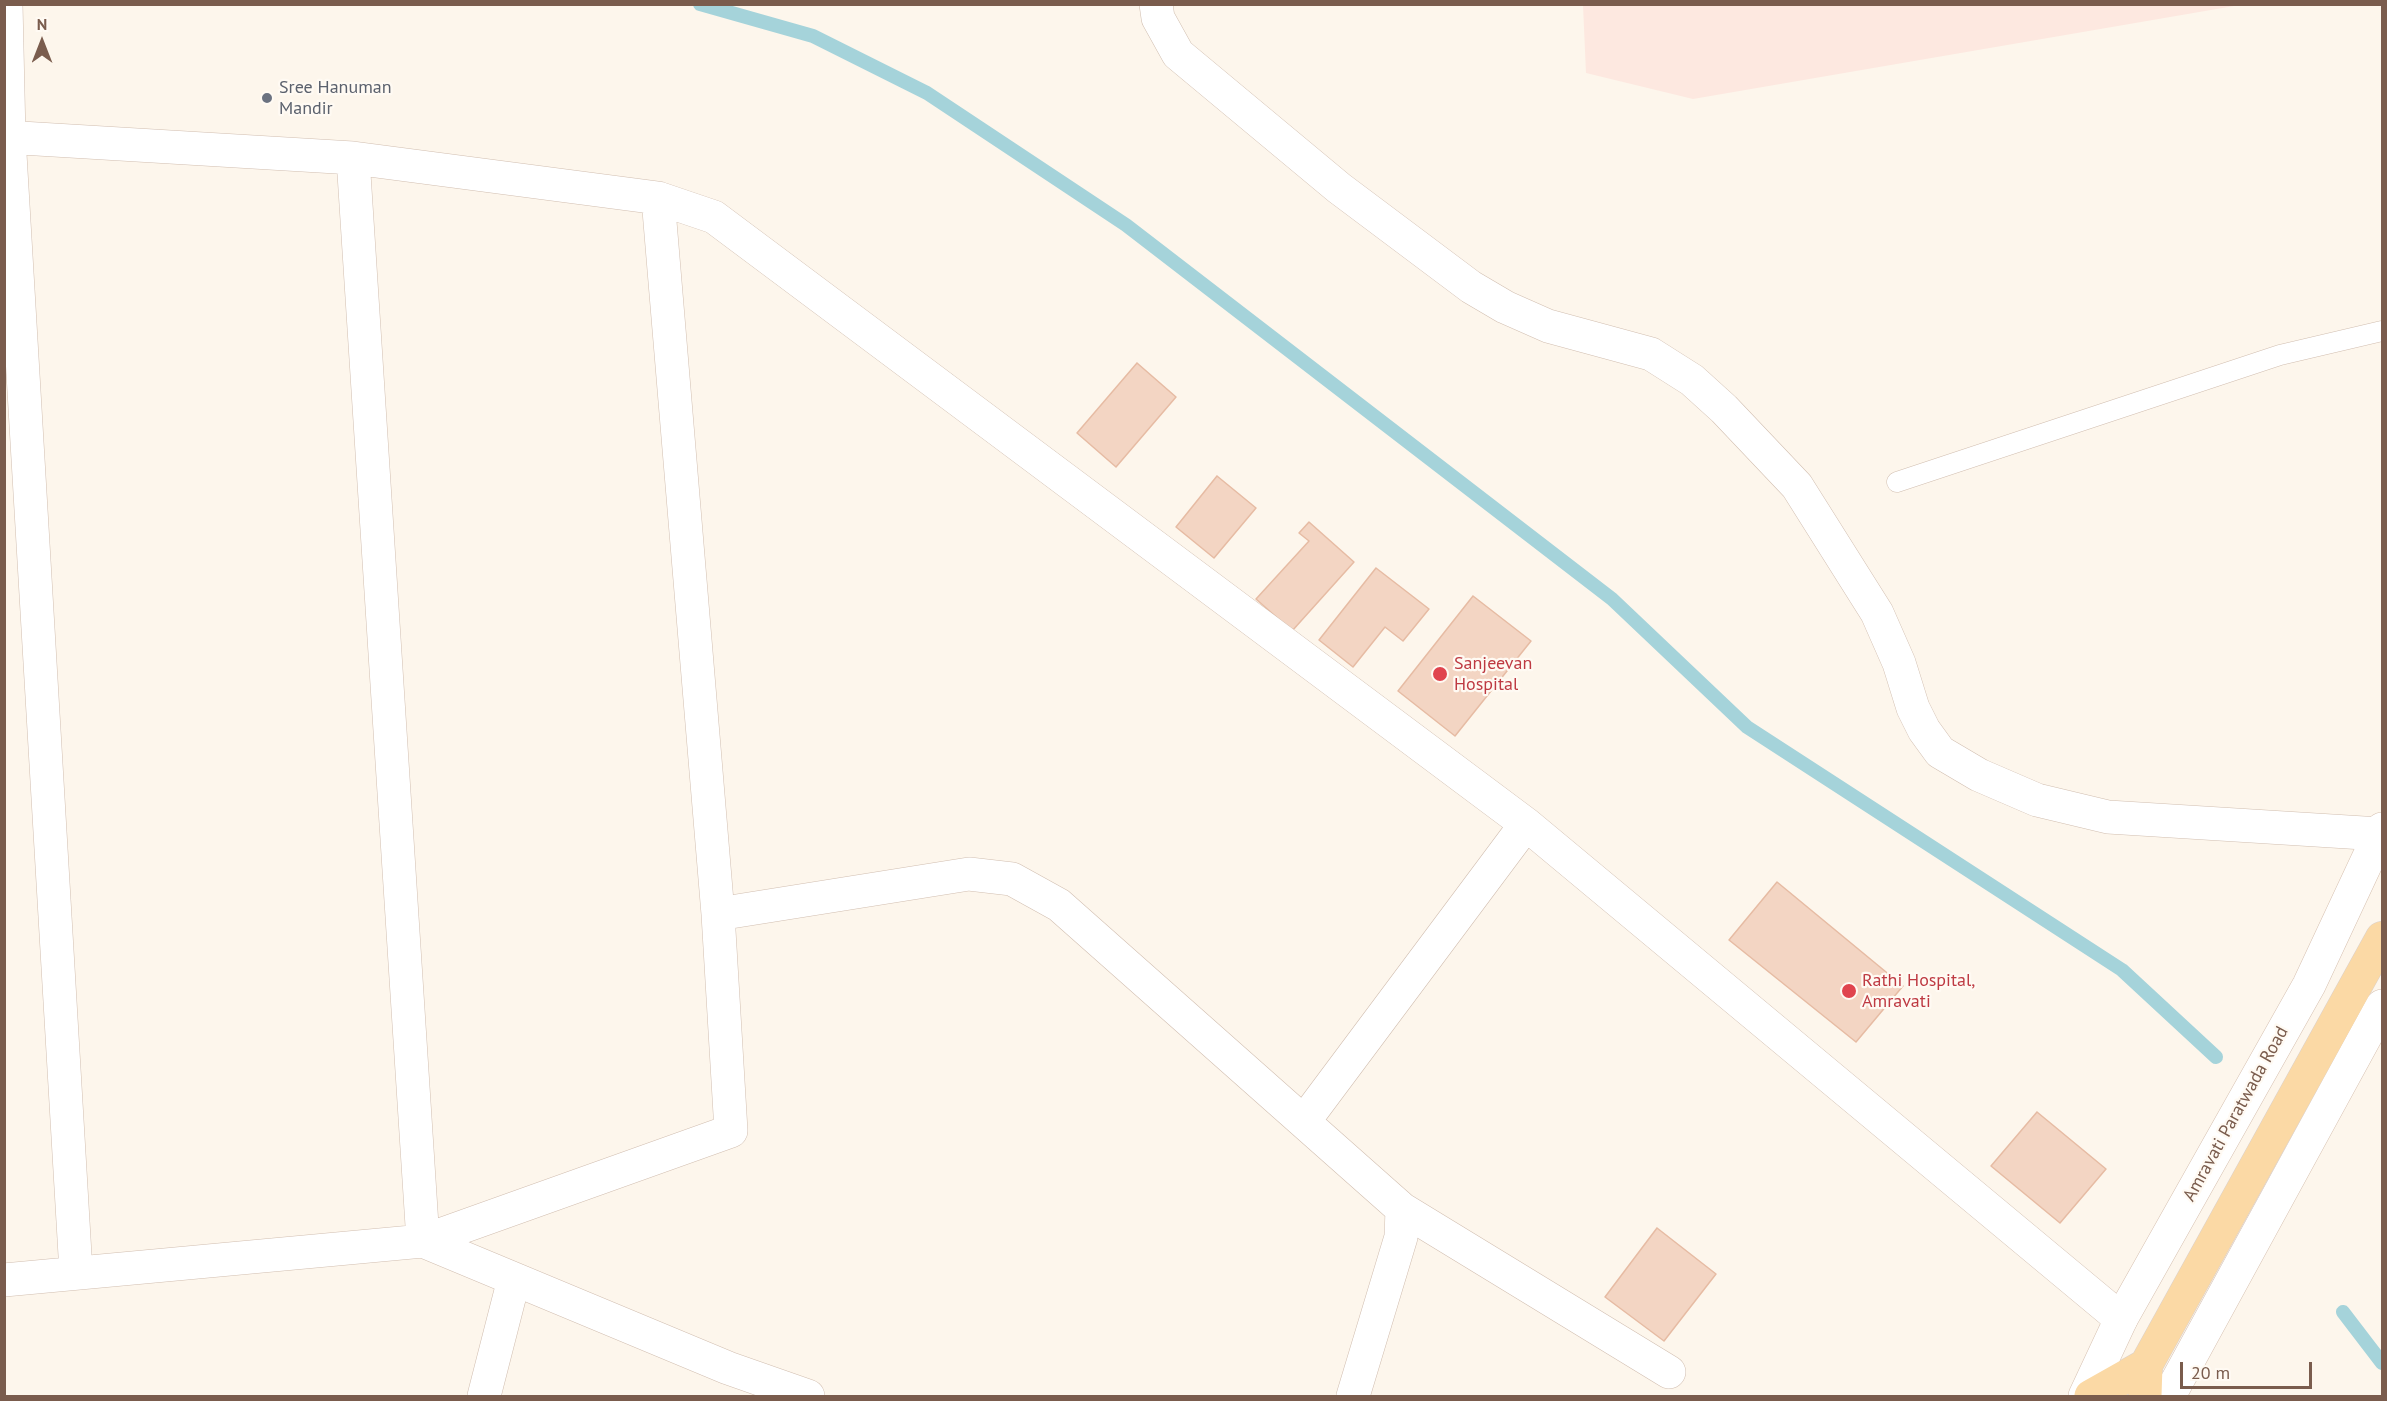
<!DOCTYPE html>
<style>
body{margin:0}
#map{position:relative;width:2387px;height:1401px;overflow:hidden;background:#fdf6ec;font-family:"PT Sans",sans-serif}
canvas{display:block}
.frame{position:absolute;inset:0;border:6px solid #7a5c4d;pointer-events:none}
.north{position:absolute;left:12px;top:12px;width:60px;height:60px;-webkit-text-stroke:4px #fffaf3;paint-order:stroke;rotate:0deg;font-size:16px;font-weight:700;line-height:24px;text-align:center;color:#7a5c4d}
.north::after{content:'';display:block;margin:auto;width:21px;height:27px;background:#7a5c4d;clip-path:polygon(50% 0,100% 100%,50% 72%,0 100%)}
.scale{position:absolute;left:2180px;top:1362px;width:132px;height:27px;box-sizing:border-box;border:3px solid #7a5c4d;border-top:0;padding-left:8px;font-size:18px;line-height:21px;white-space:nowrap;color:#7a5c4d;-webkit-text-stroke:4px #fffaf3;paint-order:stroke}
</style>
<div id="map">
<canvas width="2387" height="1401"></canvas>
<div class="frame"></div>
<div class="north">N</div>
<div class="scale">20 m</div>
</div>
<script>
const context = document.querySelector('canvas').getContext('2d');
context.lineJoin = 'round';
function fillPath(path, color) {
  context.fillStyle = color;
  context.fill(path, 'evenodd');
}
function poly(rows) {
  const path = new Path2D();
  for (const r of rows) {
    path.moveTo(r[0], r[1]);
    for (let i = 2; i < r.length; i += 2) path.lineTo(r[i], r[i + 1]);
  }
  return path;
}
function strokePath(path, color, width, dash) {
  context.strokeStyle = color;
  context.lineWidth = width;
  context.lineCap = dash ? 'butt' : 'round';
  context.setLineDash(dash || []);
  context.stroke(path);
}
function write(font, color, halo, rows, align = 'center') {
  context.font = font + ' "PT Sans",sans-serif';
  context.lineWidth = 4.5;
  context.setLineDash([]);
  context.textBaseline = 'middle';
  context.strokeStyle = halo;
  context.fillStyle = color;
  for (const [text, x, y, turn = 0] of rows) {
    context.save();
    context.translate(x, y);
    context.rotate((+turn || 0) * Math.PI / 180);
    context.textAlign = isNaN(turn) ? turn : align;
    if (halo) context.strokeText(text, 0, 0);
    context.fillText(text, 0, 0);
    context.restore();
  }
}
fillPath(poly([
 [1583,5,1583,4,2240,5,1693,99,1586,73]
]), '#fde8e0');
strokePath(poly([
 [700,4,813,36,927,93,1126,225,1612,599,1747,727,2122,970,2216,1057],
 [2343,1312,2382,1363]
]), '#a5d3da', 14);
const building = poly([
 [1137,363,1176,397,1116,467,1077,433,1137,363],
 [1217,476,1256,508,1214,558,1176,527,1217,476],
 [1309,522,1354,562,1292,631,1256,599,1309,541,1299,533,1309,522],
 [1376,568,1429,609,1403,641,1385,627,1353,667,1319,640,1376,568],
 [1473,596,1531,641,1455,736,1398,691,1473,596],
 [1777,882,1903,986,1856,1042,1729,940,1777,882],
 [2037,1112,2106,1169,2060,1223,1991,1166,2037,1112],
 [1657,1228,1716,1274,1664,1341,1605,1297,1657,1228]
]);
fillPath(building, '#f3d5c3');
strokePath(building, '#e6bba3', 1.5);
const service = poly([
 [1897,482,2280,355,2382,331]
]);
const minor = poly([
 [6,4,9,137,76,1272],
 [1156,4,1158,18,1178,54,1339,188,1471,287,1505,307,1548,326,1651,354,1692,380,1724,409,1797,486,1877,613,1899,663,1913,708,1924,730,1940,752,1979,775,2037,800,2108,817,2380,834],
 [4,137,353,158,658,198,714,217,1526,824,2121,1319],
 [353,158,423,1241,728,1368,808,1396],
 [718,914,969,874,1012,879,1059,905,1402,1209,1401,1237,1353,1396],
 [1305,1120,1526,824],
 [1402,1209,1669,1372],
 [4,1280,423,1241,731,1131,718,914,658,198],
 [484,1396,514,1279]
]);
const secondary = poly([
 [2085,1396,2121,1319,2309,985,2382,829],
 [2169,1396,2382,1006]
]);
const primary = poly([
 [2091,1396,2146,1365],
 [2145,1396,2146,1365,2382,938]
]);
strokePath(service, '#d1beb0', 21);
strokePath(minor, '#d1beb0', 34);
strokePath(secondary, '#d6c0b0', 34);
strokePath(primary, '#dad1cd', 34);
strokePath(service, '#fff', 20);
strokePath(minor, '#fff', 33);
strokePath(secondary, '#fff', 33);
strokePath(primary, '#fbd9a5', 33);
for (const [x, y, r, color] of [
 [267,98,6,"#6b7280"],
 [1440,674,8,"#e0444e"],
 [1849,991,8,"#e0444e"]
]) {
  const dot = new Path2D();
  dot.arc(x, y, r, 0, 2 * Math.PI);
  context.fillStyle = color;
  context.fill(dot);
  strokePath(dot, '#fffaf3', 2);
}
write('18px', '#5b616d', '#fffaf3', [
 ["Sree Hanuman",279,88],
 ["Mandir",279,109]
], 'left');
write('18px', '#be3a42', '#fffaf3', [
 ["Sanjeevan",1454,664],
 ["Hospital",1454,685],
 ["Rathi Hospital,",1862,981],
 ["Amravati",1862,1002]
], 'left');
write('18px', '#7a5c4d', '#fffaf3', [
 ["Amravati Paratwada Road",2236,1114,-61]
]);
</script>
